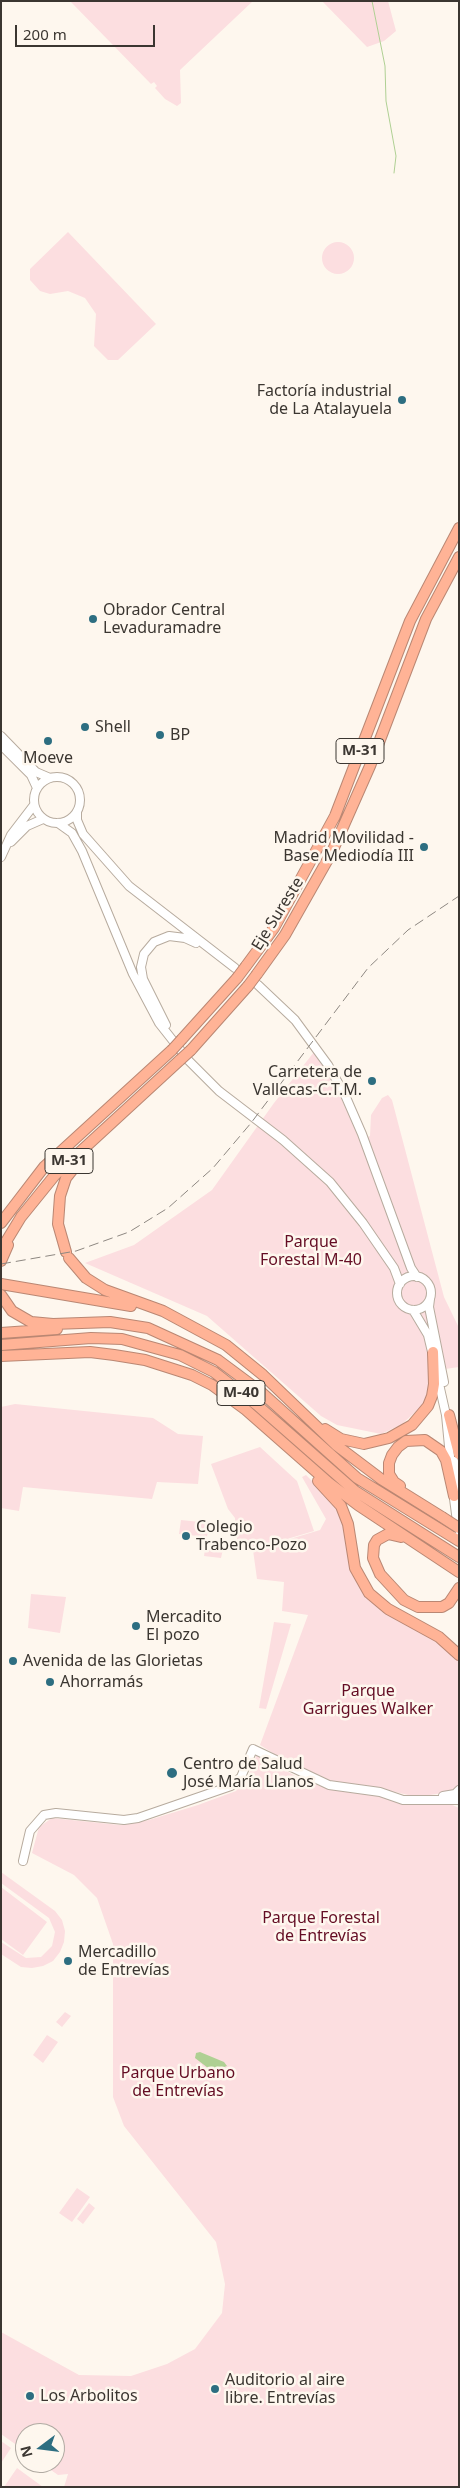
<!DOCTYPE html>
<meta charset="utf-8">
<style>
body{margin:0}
#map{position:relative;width:460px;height:2488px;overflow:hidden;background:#fef7ee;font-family:"Noto Sans",sans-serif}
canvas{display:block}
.frame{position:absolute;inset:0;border:2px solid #3b3631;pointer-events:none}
.north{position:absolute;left:15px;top:2423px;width:50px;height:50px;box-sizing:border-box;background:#fef7ee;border:1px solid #b0aaa2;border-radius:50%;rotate:255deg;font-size:14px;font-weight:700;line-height:20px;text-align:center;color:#3b3631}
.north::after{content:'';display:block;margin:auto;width:18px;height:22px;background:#2d6e81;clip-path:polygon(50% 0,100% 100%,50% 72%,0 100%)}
.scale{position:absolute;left:15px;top:25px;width:140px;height:22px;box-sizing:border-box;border:2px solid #3b3631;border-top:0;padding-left:6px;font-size:15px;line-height:18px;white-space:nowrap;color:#3b3631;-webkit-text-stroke:4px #fef7ee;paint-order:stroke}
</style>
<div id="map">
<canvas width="460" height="2488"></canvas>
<div class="frame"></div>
<div class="north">N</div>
<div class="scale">200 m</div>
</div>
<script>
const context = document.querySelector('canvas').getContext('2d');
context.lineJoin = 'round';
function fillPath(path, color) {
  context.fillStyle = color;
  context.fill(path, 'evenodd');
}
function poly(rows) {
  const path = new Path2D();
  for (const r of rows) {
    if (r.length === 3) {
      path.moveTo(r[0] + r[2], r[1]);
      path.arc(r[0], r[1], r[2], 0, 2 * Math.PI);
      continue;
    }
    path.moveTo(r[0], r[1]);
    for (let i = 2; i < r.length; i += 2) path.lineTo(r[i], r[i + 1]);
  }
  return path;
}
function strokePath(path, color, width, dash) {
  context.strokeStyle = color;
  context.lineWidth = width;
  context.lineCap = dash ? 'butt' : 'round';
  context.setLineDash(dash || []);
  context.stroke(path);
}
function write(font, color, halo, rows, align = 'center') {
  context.font = font + ' "Noto Sans",sans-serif';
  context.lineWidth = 5;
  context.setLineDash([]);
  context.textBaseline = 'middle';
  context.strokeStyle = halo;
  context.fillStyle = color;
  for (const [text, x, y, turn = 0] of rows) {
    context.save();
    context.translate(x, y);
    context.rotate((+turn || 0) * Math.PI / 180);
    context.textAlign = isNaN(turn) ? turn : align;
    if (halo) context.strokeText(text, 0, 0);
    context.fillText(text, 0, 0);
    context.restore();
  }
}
fillPath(poly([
 [70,1,253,1,180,70,181,103,177,106,165,99,155,88,157,86,154,82,151,84],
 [322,1,388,1,396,31,384,41,367,47],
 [68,232,156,324,118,360,108,360,94,346,96,314,85,298,68,291,50,294,40,291,30,280,30,269],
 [338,258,16],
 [314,1052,339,1094,361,1140,370,1136,371,1115,382,1098,388,1095,392,1100,444,1297,459,1328,459,1367,431,1371,427,1395,422,1406,401,1425,381,1434,337,1425,321,1416,207,1316,85,1263,134,1245,212,1190,274,1103],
 [15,1404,153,1418,178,1434,203,1436,198,1484,157,1482,152,1499,23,1487,19,1511,1,1508,1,1407],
 [260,1447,297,1481,314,1531,243,1552,236,1536,235,1518,228,1509,211,1464],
 [306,1475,330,1499,340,1512,352,1569,357,1583,368,1598,443,1645,455,1656,459,1662,459,1785,449,1792,417,1797,369,1786,339,1784,321,1779,292,1765,260,1745,308,1615,282,1611,284,1582,257,1579,253,1550,320,1530,326,1519,302,1477],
 [181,1520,209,1523,207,1537,179,1534],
 [206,1542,224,1545,221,1558,204,1556],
 [31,1594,66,1597,60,1633,28,1628],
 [274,1622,291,1624,266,1709,259,1708],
 [257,1754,297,1777,328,1789,375,1795,408,1805,448,1803,459,1808,459,2487,64,2487,68,2474,58,2475,41,2463,55,2463,55,2433,25,2433,25,2451,1,2434,1,2332,79,2375,131,2376,167,2364,195,2349,222,2313,225,2284,216,2242,124,2126,113,2097,113,1944,97,1898,74,1875,32,1853,39,1827,52,1818,120,1825,149,1820,198,1805,236,1791,248,1777],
 [1,1872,55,1911,62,1920,65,1931,64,1942,60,1952,53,1961,43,1966,32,1968,21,1967,1,1954,1,1942,26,1958,41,1957,52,1946,55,1932,49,1918,1,1883],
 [1,1887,47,1922,23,1955,1,1939],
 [65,2012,71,2016,62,2027,56,2022],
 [47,2035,58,2042,43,2063,33,2055],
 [77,2188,90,2197,72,2222,59,2213],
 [89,2203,95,2208,83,2224,77,2219],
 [1,2441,11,2448,1,2463],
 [17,2468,43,2487,4,2487]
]), '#fcdee0');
fillPath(poly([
 [200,2052,224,2062,227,2066,219,2069,208,2068,195,2058,196,2053]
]), '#afd093');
strokePath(poly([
 [372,1,385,66,386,101,396,156,394,173]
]), '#afd093', 1);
const secondary = poly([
 [1,736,36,772,50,778],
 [1,745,31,775,37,788],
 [57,800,23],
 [77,812,77,820,83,834,129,886,235,968],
 [58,823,72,833,82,851,133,974,159,1023,189,1061,219,1091,283,1140,330,1182,363,1223,394,1268,400,1284],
 [11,842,27,826,43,819],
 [1,857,11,835,34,805],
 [258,985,295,1020,328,1065,345,1095,362,1134,411,1268,417,1277],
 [166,1025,143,979,141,967,144,954,154,942,169,936,185,938,196,943],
 [414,1293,17],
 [430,1299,429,1307,444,1382],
 [413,1310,428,1335,433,1356],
 [437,1375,446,1415,451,1467],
 [454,1461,458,1494],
 [453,1491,459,1537],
 [443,1796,455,1794,459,1790],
 [23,1861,30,1831,44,1815,56,1813,124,1820,138,1818,231,1786,241,1777,253,1749,329,1785,380,1792,403,1800,459,1800]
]);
const highway = poly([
 [246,966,274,928,335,816,410,621,459,528],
 [257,974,285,935,332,852,370,766,426,619,459,557],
 [182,1039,237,978],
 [191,1050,248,986],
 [1,1223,44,1167,172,1050],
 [1,1250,21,1217,55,1175,180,1060],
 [66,1252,58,1224,60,1196,66,1178,85,1154],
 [69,1258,86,1278,105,1290,163,1311,226,1345,263,1375,336,1445,381,1479,442,1517],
 [1,1261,8,1245],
 [1,1284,131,1306],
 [1,1295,12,1311,31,1322,53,1324,110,1322,148,1328,218,1360,261,1392,357,1478,459,1541],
 [1,1333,57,1329],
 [1,1345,91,1338,122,1339,180,1355,214,1372,257,1405,355,1491,459,1557],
 [1,1356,90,1352,114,1355,145,1360,192,1375,212,1385,246,1410,329,1483,358,1505,459,1572],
 [449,1415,459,1454],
 [325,1429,341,1439,364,1444,389,1438,412,1425,428,1406,432,1396,434,1384,433,1352],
 [318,1481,341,1506,348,1524,355,1568,369,1593,388,1609,439,1637,459,1655],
 [400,1486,394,1482,389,1474,389,1463,392,1455,398,1447,406,1441,425,1440,441,1451,446,1460,454,1496],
 [401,1537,388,1534,377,1540,374,1545,373,1558,380,1574,404,1600,418,1607,442,1607,449,1603,459,1588]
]);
strokePath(secondary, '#b7ab9e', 10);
strokePath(highway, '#ba8773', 12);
strokePath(secondary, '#fff', 8);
strokePath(highway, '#ffb396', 10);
strokePath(poly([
 [1,1264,76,1251,129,1232,168,1208,213,1168,251,1123,368,968,408,930,459,896]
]), '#8d8781', 1, [10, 5]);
const highwayBridge = poly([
 [237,978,246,966],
 [248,986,257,974],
 [172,1050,182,1039],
 [180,1060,191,1050],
 [442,1517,459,1528]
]);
strokePath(highwayBridge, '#ba8773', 12, []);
strokePath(highwayBridge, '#ffb396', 10);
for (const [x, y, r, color] of [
 [402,400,5,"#2d6e81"],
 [93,619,5,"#2d6e81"],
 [85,727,5,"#2d6e81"],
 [160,735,5,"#2d6e81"],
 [48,741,5,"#2d6e81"],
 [424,847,5,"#2d6e81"],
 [372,1081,5,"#2d6e81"],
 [186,1536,5,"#2d6e81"],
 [136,1626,5,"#2d6e81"],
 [13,1661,5,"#2d6e81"],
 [50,1682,5,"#2d6e81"],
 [172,1773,6,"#2d6e81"],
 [68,1961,5,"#2d6e81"],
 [215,2389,5,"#2d6e81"],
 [30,2396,5,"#2d6e81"]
]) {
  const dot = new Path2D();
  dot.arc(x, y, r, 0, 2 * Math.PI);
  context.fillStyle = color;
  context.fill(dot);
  strokePath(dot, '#fef7ee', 2);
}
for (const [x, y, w] of [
 [360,751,48],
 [69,1161,48],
 [241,1393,48]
]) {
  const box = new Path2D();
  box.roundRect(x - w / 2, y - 12.5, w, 25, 4);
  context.fillStyle = '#fef7ee';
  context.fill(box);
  strokePath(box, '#3b3631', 1);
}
write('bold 15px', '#3b3631', null, [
 ["M-31",360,751],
 ["M-31",69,1161],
 ["M-40",241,1393]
]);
write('16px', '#3b3631', '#fef7ee', [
 ["Factoría industrial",392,391,"right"],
 ["de La Atalayuela",392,409,"right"],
 ["Obrador Central",103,610],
 ["Levaduramadre",103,628],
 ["Shell",95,727],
 ["BP",170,735],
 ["Moeve",48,758,"center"],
 ["Madrid Movilidad -",414,838,"right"],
 ["Base Mediodía III",414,856,"right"],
 ["Carretera de",362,1072,"right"],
 ["Vallecas-C.T.M.",362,1090,"right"],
 ["Colegio",196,1527],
 ["Trabenco-Pozo",196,1545],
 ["Mercadito",146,1617],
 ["El pozo",146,1635],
 ["Avenida de las Glorietas",23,1661],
 ["Ahorramás",60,1682],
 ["Centro de Salud",183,1764],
 ["José María Llanos",183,1782],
 ["Mercadillo",78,1952],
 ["de Entrevías",78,1970],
 ["Auditorio al aire",225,2380],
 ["libre. Entrevías",225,2398],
 ["Los Arbolitos",40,2396]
], 'left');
write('16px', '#3b3631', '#fef7ee', [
 ["Eje Sureste",278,914,-58]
]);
write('16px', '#640d24', '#fef7ee', [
 ["Parque",311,1242],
 ["Forestal M-40",311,1260],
 ["Parque",368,1691],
 ["Garrigues Walker",368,1709],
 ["Parque Forestal",321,1918],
 ["de Entrevías",321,1936],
 ["Parque Urbano",178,2073],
 ["de Entrevías",178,2091]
]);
</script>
